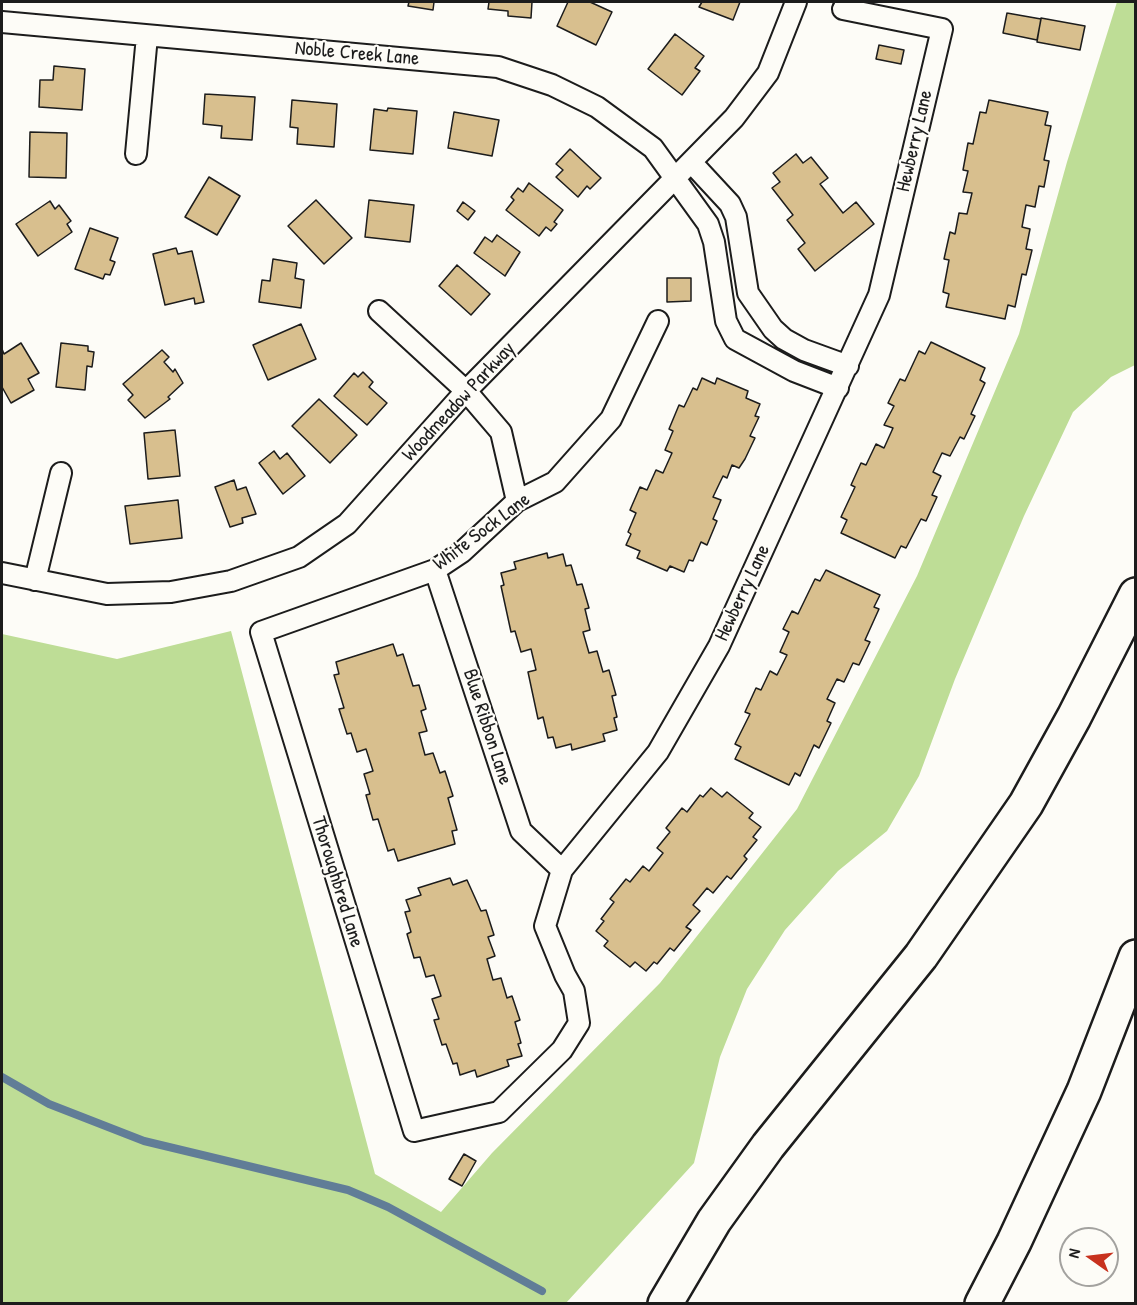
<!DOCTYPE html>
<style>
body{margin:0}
#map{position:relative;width:1137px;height:1305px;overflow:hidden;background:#fdfcf7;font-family:"Patrick Hand",sans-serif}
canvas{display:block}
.frame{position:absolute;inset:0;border:3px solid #1c1c1c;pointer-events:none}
.north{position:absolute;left:1059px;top:1227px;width:60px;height:60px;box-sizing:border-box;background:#fdfcf7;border:2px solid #a3a29f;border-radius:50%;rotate:284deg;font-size:16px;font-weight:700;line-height:24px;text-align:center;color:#1c1c1c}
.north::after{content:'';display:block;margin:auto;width:21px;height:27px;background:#c8321e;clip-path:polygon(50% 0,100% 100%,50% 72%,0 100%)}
</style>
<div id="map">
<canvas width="1137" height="1305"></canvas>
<div class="frame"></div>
<div class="north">N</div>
</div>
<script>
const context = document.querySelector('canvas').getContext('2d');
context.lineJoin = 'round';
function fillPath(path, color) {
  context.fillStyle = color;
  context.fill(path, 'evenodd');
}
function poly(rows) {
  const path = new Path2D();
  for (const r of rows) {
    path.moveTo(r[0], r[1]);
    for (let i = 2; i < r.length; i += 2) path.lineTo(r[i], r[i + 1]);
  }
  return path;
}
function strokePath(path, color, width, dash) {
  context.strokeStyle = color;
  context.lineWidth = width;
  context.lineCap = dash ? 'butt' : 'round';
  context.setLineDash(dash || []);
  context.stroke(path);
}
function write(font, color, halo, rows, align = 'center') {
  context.font = font + ' "Patrick Hand",sans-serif';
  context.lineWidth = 4.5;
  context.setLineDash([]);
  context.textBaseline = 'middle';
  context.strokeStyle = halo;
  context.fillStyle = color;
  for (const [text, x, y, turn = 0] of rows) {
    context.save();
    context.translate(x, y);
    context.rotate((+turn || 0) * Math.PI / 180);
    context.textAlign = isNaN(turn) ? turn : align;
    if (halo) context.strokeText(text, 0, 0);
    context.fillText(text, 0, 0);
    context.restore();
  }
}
fillPath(poly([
 [1117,2,1135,2,1135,365,1111,377,1073,412,1024,516,955,679,919,776,887,831,838,871,785,930,747,989,720,1057,694,1163,566,1303,2,1303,2,634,117,659,231,631,375,1174,441,1212,492,1153,660,983,797,809,917,576,1019,334,1067,162]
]), '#bedd96');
strokePath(poly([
 [2,1077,49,1104,144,1141,348,1190,388,1207,542,1291]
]), '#617d97', 8);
const building = poly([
 [409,2,434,2,433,10,408,6,409,2],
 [489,2,532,2,531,18,508,16,508,11,488,9,489,2],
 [568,2,590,2,612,12,596,45,557,26,568,2],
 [702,2,740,2,733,20,699,7,702,2],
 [1007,13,1041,19,1037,40,1003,33,1007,13],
 [1041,18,1085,26,1080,50,1037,42,1041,18],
 [675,34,704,56,695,68,700,71,682,95,648,69,675,34],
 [879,45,904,50,901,64,876,59,879,45],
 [54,66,85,69,82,110,39,107,40,80,53,80,54,66],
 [205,94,255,97,252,140,221,138,222,126,203,124,205,94],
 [292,100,337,104,334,147,297,144,298,128,290,127,292,100],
 [989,100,1048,112,1045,125,1051,126,1044,160,1049,161,1044,187,1039,186,1035,207,1026,205,1022,227,1030,229,1026,249,1032,250,1026,275,1022,274,1015,307,1008,305,1005,319,946,307,949,294,943,292,949,260,944,259,950,232,955,234,959,213,967,214,972,193,963,192,968,171,963,170,968,143,973,144,980,112,986,113,989,100],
 [388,108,417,111,413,154,370,150,374,109,387,111,388,108],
 [454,112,499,120,492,156,448,148,454,112],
 [30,132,67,133,66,178,29,177,30,132],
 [570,149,601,178,590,189,587,186,578,197,556,177,563,170,556,164,570,149],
 [796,154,803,163,811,157,828,178,820,184,843,213,856,202,874,224,815,271,798,249,805,243,787,220,793,215,772,188,780,182,773,173,796,154],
 [209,177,240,196,217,235,185,217,209,177],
 [529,183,563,210,554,222,557,224,551,231,546,227,539,236,506,210,514,200,511,197,518,188,523,192,529,183],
 [316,200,352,238,324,264,288,226,316,200],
 [369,200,414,205,410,242,365,237,369,200],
 [50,201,55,209,59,205,71,221,67,224,72,232,38,256,16,224,50,201],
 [463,202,475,211,468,220,457,211,463,202],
 [90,228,118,238,110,260,115,262,110,275,105,274,103,279,75,269,90,228],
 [497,235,520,252,505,276,474,253,485,237,492,242,497,235],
 [176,248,178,254,192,251,204,302,195,304,194,298,165,305,153,254,176,248],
 [273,259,297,263,295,278,304,280,301,308,259,302,262,280,270,281,273,259],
 [457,265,490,294,471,315,439,286,457,265],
 [667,278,691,278,691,301,667,302,667,278],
 [301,324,316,359,268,380,253,345,301,324],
 [931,342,985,368,980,380,985,383,971,414,975,416,964,439,960,437,950,456,942,453,933,472,941,476,932,495,937,497,926,521,921,519,906,548,901,546,895,558,841,533,847,520,841,517,855,487,851,485,861,463,866,465,876,444,884,448,893,428,884,425,894,406,888,403,900,379,905,381,919,351,925,354,931,342],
 [21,343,39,373,28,379,34,390,11,403,2,387,2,349,4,354,21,343],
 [61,343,88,346,88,351,94,352,92,367,87,366,85,390,56,387,61,343],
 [162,350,169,357,164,362,173,372,175,369,183,383,168,397,170,399,145,418,128,400,133,395,123,384,162,350],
 [363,372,373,382,369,387,387,403,367,425,334,396,354,373,358,377,363,372],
 [702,378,715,384,717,378,748,391,746,398,760,404,755,416,759,417,750,436,755,438,745,459,739,468,732,465,727,478,723,476,713,497,721,500,713,519,717,521,707,545,701,542,693,561,689,560,684,572,670,566,667,571,637,558,640,551,626,545,631,534,628,532,636,513,630,510,640,487,647,490,656,470,663,473,672,453,665,450,673,431,669,429,679,405,684,407,693,388,697,390,702,378],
 [319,399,357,435,330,463,292,426,319,399],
 [175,430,180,476,148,479,144,433,175,430],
 [274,451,280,459,287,453,305,476,283,494,259,463,274,451],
 [234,480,237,490,246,487,256,514,242,518,243,523,230,527,215,487,234,480],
 [178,500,182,538,130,544,125,506,178,500],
 [547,553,548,558,563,554,566,566,571,565,577,585,582,584,589,608,585,609,590,630,583,632,589,653,597,651,603,672,609,670,616,695,612,696,617,717,614,718,617,730,603,734,605,741,572,750,571,744,556,748,553,737,548,738,543,717,538,719,528,672,536,670,531,649,521,652,515,631,511,632,501,586,504,585,501,573,516,569,514,562,547,553],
 [826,570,880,595,874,607,879,609,865,640,870,642,859,665,853,663,844,682,837,679,827,699,835,703,827,721,831,723,819,748,814,745,800,776,795,773,789,785,735,759,741,747,735,744,750,714,745,712,756,688,761,690,770,671,777,675,787,655,780,652,789,632,783,629,792,611,798,614,815,579,820,581,826,570],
 [393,644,397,656,403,654,413,686,419,685,426,709,421,711,427,731,419,733,425,755,433,753,440,773,445,771,453,796,448,798,457,830,452,831,455,844,398,861,394,849,388,851,378,819,373,820,366,795,370,794,364,774,373,771,366,749,357,752,351,733,347,734,339,709,344,708,334,675,339,674,336,662,393,644],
 [711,788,722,797,727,792,753,813,749,818,761,827,753,837,757,840,744,856,747,859,731,879,727,876,713,893,707,888,693,905,700,911,686,927,691,930,674,951,670,948,657,964,654,962,646,971,635,962,630,967,604,946,608,941,596,931,604,921,601,919,614,902,610,899,626,879,630,882,643,866,649,871,663,853,657,848,670,832,666,828,682,808,687,812,700,795,703,797,711,788],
 [450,878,453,885,467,880,481,911,486,910,494,935,488,937,495,956,487,959,493,980,501,978,507,998,512,996,520,1020,515,1022,521,1043,518,1044,522,1056,507,1060,509,1066,477,1077,475,1070,460,1075,457,1063,453,1064,446,1044,442,1045,434,1020,439,1019,432,999,441,996,434,975,426,977,420,957,414,958,407,934,411,932,405,912,410,911,406,900,421,895,418,888,450,878],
 [464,1154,476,1161,462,1186,449,1179,464,1154]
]);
fillPath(building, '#d8bf8e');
strokePath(building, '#1c1c1c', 1.5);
const street = poly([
 [2,22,498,67,552,85,597,107,653,148,708,224,714,242,726,321,735,339,794,371,838,388],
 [136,154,147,36],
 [692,163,730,204,736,217,748,293,773,329,784,339,804,350,848,366],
 [379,311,466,391,501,432,517,501],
 [658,321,611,419,555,482,517,501,462,552,435,570,261,632,414,1131,499,1112,562,1050,579,1023,574,991,565,975,545,926,562,870,658,752,719,646,879,295,942,29,843,9],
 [435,570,521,831,562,870],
 [2,573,107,594,171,592,231,581,299,557,347,524,466,391,734,118,768,73,796,2],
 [35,580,61,473]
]);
const highway = poly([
 [665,1304,714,1221,768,1146,921,956,1026,804,1074,717,1136,595],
 [982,1304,1014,1242,1084,1091,1136,957]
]);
strokePath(street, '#1c1c1c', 24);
strokePath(highway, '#1c1c1c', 38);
strokePath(street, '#fdfcf7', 20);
strokePath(highway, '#fdfcf7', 33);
write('20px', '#1c1c1c', '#fdfcf7', [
 ["Noble Creek Lane",357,54,5],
 ["Hewberry Lane",915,141,-77],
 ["Woodmeadow Parkway",459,402,-47],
 ["White Sock Lane",482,532,-37],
 ["Hewberry Lane",743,593,-65],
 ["Blue Ribbon Lane",487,727,72],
 ["Thoroughbred Lane",337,882,73]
]);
</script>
